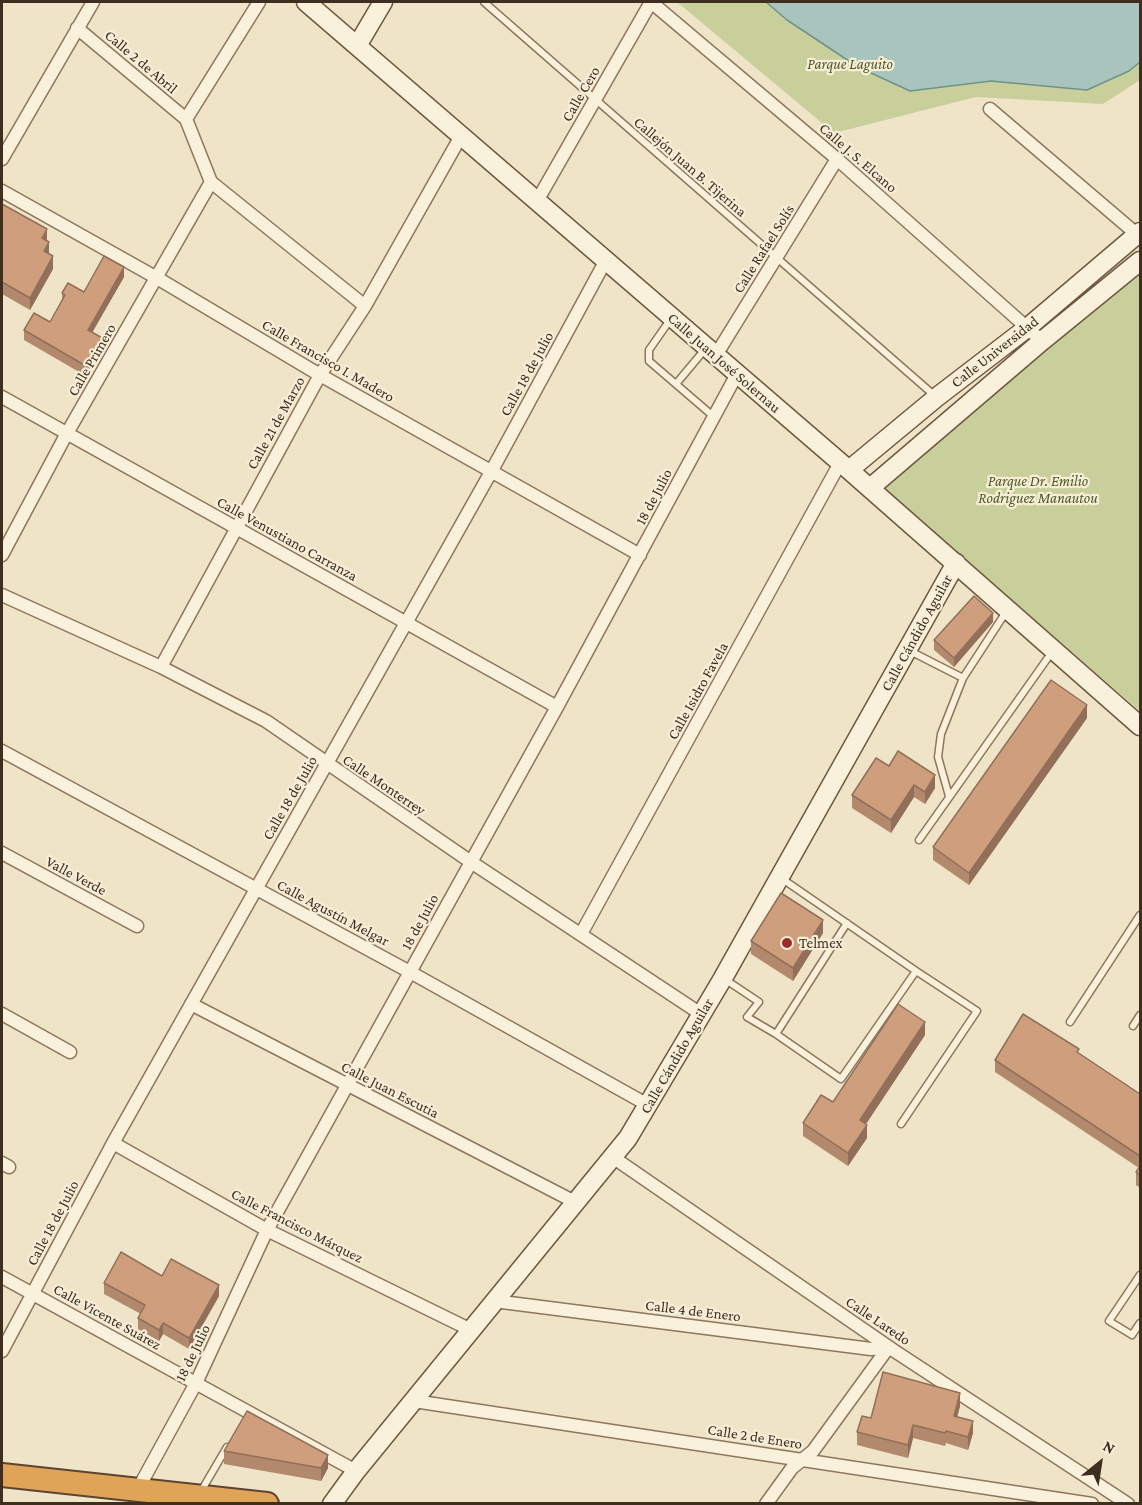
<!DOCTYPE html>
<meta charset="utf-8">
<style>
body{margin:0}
#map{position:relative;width:1142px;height:1505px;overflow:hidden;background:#f0e4c8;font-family:"Crimson Pro",serif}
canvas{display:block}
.frame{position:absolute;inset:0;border:3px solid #3d2e20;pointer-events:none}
.north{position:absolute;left:1070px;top:1433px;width:60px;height:60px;-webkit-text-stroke:4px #f7eed8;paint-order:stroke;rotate:30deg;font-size:16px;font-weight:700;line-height:24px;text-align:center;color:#3d2e20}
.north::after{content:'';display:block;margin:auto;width:21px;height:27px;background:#3d2e20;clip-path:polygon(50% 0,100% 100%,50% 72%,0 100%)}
</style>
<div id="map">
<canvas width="1142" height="1505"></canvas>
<div class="frame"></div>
<div class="north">N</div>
</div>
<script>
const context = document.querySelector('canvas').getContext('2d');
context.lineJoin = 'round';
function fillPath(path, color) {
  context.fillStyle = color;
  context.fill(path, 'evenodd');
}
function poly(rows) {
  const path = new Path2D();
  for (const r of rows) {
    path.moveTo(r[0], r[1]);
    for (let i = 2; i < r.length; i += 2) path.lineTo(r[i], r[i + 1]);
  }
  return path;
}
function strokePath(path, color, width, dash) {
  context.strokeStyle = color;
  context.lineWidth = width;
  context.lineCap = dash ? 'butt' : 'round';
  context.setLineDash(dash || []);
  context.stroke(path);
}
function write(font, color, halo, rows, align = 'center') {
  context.font = font + ' "Crimson Pro",serif';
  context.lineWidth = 4.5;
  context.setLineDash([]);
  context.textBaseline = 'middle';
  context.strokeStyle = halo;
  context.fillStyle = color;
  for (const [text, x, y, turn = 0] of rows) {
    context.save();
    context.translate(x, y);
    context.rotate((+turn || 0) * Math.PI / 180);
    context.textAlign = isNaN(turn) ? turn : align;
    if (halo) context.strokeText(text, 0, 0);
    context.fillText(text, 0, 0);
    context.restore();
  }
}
fillPath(poly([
 [677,2,1140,2,1140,80,1103,104,976,97,834,133],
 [1140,267,1140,711,882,489]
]), '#c9cf9b');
const water = poly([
 [766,2,1140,2,1140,62,1129,71,1087,90,991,81,910,91,858,67,787,20,766,2]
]);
fillPath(water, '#a9c4bc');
strokePath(water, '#6f938a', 1.5);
const lane = poly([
 [484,2,935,396],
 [670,320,649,350,649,361,713,416],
 [676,384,706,348],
 [908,650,963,678,1006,612],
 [949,796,938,757,941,734,963,678],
 [919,840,1052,652],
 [781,878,916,971,841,1079,776,1034,847,923],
 [726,980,759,1002,747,1017,776,1034],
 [1070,1022,1140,915],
 [1133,1026,1140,1015],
 [901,1124,977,1011,916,971],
 [1140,1275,1109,1321,1132,1335,1140,1323],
 [200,1493,227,1447]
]);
const street = poly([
 [259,2,186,119,211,182,365,306],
 [651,2,837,159,1042,341],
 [77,28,186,119],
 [990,109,1140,237],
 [2,159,93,2],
 [2,191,157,278,320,375,640,555],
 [537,201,651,2],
 [716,355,837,159],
 [2,397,557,707],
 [2,555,66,435,211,182],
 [2,595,161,667,266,721,471,862,701,1014],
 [161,667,320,375,365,306,461,136],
 [2,751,410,972,648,1105],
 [2,853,137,926],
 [581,934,840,463],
 [191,1004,575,1202],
 [2,1014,70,1052],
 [113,1143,267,1230,471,1330],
 [614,1158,893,1350,1128,1504],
 [2,1163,9,1167],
 [2,1277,356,1471],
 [494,1301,871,1349,888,1348],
 [2,1351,113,1143,491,472,606,260],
 [414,1401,1092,1504],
 [138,1489,196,1383,267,1230,557,707,737,374],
 [766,1504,792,1468,813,1451,888,1348,892,1350]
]);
const secondary = poly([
 [306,2,849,470,1140,726],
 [357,46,383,2],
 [849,470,937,397,1027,328,1140,232],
 [870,488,1042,341,1140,261],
 [332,1504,356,1471,628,1138,723,978,956,563]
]);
const highway = poly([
 [2,1475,267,1504]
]);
strokePath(lane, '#8d765c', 9);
strokePath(street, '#8d765c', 15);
strokePath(secondary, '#6f573f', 21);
strokePath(highway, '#5b4430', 26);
strokePath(lane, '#faf1dc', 6);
strokePath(street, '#faf1dc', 12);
strokePath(secondary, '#faf1dc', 18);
strokePath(highway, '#e0a458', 22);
fillPath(poly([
 [2,204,47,241,49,253,53,269,30,310,2,294],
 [124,277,92,332,106,349,97,364,94,362,86,376,24,340,24,330,50,322,62,300,62,293,84,292],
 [993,622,954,667,934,650,934,640],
 [1087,718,969,885,933,860,933,847],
 [889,766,935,788,925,804,914,797,891,833,852,808,852,795],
 [823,933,793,981,751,954,751,941],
 [925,1035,866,1124,867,1138,848,1166,803,1136,803,1123],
 [1079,1053,1140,1094,1140,1188,1136,1185,1136,1172,1139,1168,995,1072,995,1060],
 [162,1276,219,1296,189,1349,163,1334,159,1341,138,1329,138,1318,141,1314,104,1294,104,1283],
 [960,1406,957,1417,973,1433,968,1450,946,1443,945,1446,913,1438,908,1458,857,1445,857,1432,871,1418],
 [224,1451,328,1468,321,1481,224,1464]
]), '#b2896c');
fillPath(poly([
 [47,229,47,242,42,238],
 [49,242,49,255,44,251],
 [53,256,53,269,30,310,30,298],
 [124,267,124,277,88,340,88,330],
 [106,340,106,349,97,364,97,355],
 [94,353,94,362,86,376,86,366],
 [993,613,993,622,954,667,954,658],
 [1087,705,1087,718,969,885,969,873],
 [935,775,935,788,925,804,925,792],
 [914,785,914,797,891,833,891,820],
 [823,920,823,933,793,981,793,968],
 [925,1022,925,1035,860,1133,860,1120],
 [867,1125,867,1138,848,1166,848,1153],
 [219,1285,219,1296,189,1349,189,1338],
 [163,1323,163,1334,159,1341,159,1330],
 [960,1393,960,1406,954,1429,954,1416],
 [973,1421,973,1433,968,1450,968,1437],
 [913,1425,913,1438,908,1458,908,1445],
 [328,1455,328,1468,321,1481,321,1468]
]), '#916f58');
const building = poly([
 [2,204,47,229,42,238,49,242,44,251,53,256,30,298,2,282,2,204],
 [104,256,124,267,88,330,106,340,97,355,94,353,86,366,24,330,34,313,50,322,65,295,62,293,68,283,84,292,104,256],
 [974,596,993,613,954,658,934,640,974,596],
 [1051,680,1087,705,969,873,933,847,1051,680],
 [898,751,935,775,925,792,914,785,891,820,852,795,876,758,889,766,898,751],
 [781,893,823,920,793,968,751,941,781,893],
 [898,1004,925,1022,860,1120,867,1125,848,1153,803,1123,821,1095,833,1102,898,1004],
 [1023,1014,1079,1049,1077,1052,1140,1094,1140,1156,995,1060,1023,1014],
 [1140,1166,1140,1175,1136,1172,1140,1166],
 [121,1252,162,1276,171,1259,219,1285,189,1338,163,1323,159,1330,138,1318,145,1305,104,1283,121,1252],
 [883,1372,960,1393,954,1416,973,1421,968,1437,946,1431,945,1433,913,1425,908,1445,857,1432,862,1416,871,1418,883,1372],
 [247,1411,328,1455,321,1468,224,1451,247,1411]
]);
fillPath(building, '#cf9f7d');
strokePath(building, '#916f58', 1.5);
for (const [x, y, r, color] of [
 [787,943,6,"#9e2a2b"]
]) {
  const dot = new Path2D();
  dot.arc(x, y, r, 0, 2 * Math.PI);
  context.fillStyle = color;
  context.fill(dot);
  strokePath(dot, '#f7eed8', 2);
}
write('15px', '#3d2e20', '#f7eed8', [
 ["Calle 2 de Abril",141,62,40],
 ["Calle Cero",581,94,-60],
 ["Calle J. S. Elcano",858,158,41],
 ["Callejón Juan B. Tijerina",690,167,41],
 ["Calle Rafael Solís",764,249,-58],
 ["Calle Universidad",995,352,-38],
 ["Calle Primero",92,360,-60],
 ["Calle Francisco I. Madero",328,361,30],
 ["Calle Juan José Solernau",724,363,41],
 ["Calle 18 de Julio",527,374,-61],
 ["Calle 21 de Marzo",276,423,-61],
 ["18 de Julio",654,497,-62],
 ["Calle Venustiano Carranza",287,539,29],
 ["Calle Cándido Aguilar",917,633,-61],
 ["Calle Isidro Favela",698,691,-61],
 ["Calle Monterrey",384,785,34],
 ["Calle 18 de Julio",290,798,-60],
 ["Valle Verde",76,876,28],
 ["Calle Agustín Melgar",333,913,28],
 ["18 de Julio",420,922,-61],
 ["Calle Cándido Aguilar",677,1056,-60],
 ["Calle Juan Escutia",390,1090,27],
 ["Calle 18 de Julio",53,1223,-62],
 ["Calle Francisco Márquez",297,1226,27],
 ["Calle 4 de Enero",693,1311,7],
 ["Calle Vicente Suárez",107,1317,29],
 ["Calle Laredo",878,1321,34],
 ["18 de Julio",193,1353,-64],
 ["Calle 2 de Enero",755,1437,9]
]);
write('italic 15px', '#4d5a26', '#f7eed8', [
 ["Parque Laguito",850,64],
 ["Parque Dr. Emilio",1038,481],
 ["Rodriguez Manautou",1038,498]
]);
write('15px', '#3d2e20', '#f7eed8', [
 ["Telmex",799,943]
], 'left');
</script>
